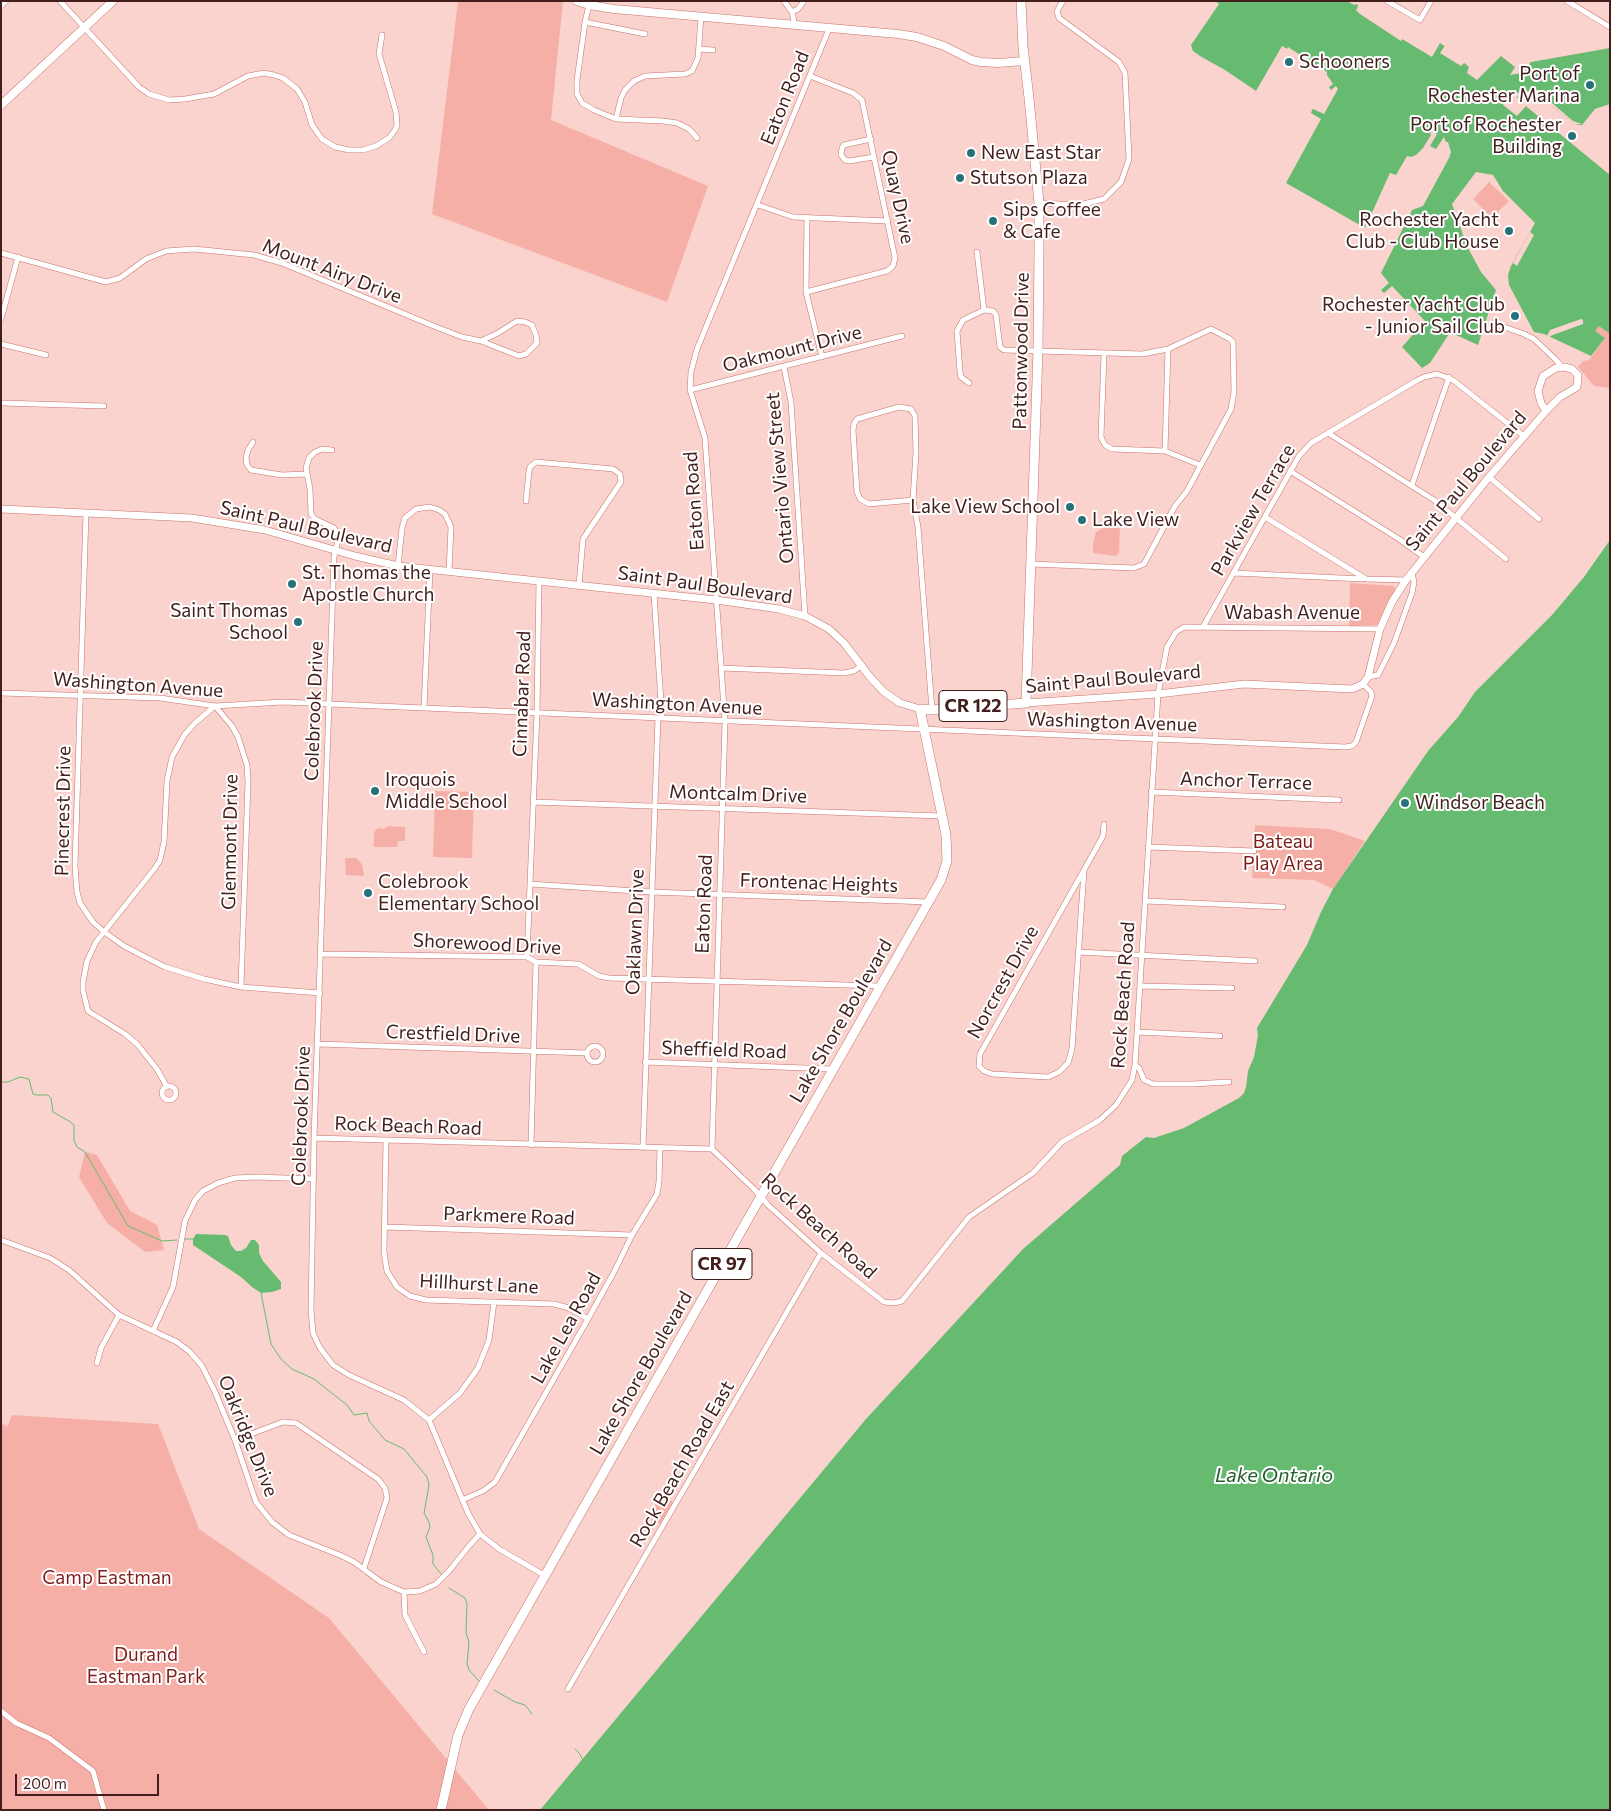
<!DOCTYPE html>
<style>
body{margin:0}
#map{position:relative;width:1611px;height:1811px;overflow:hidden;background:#fad3ce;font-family:Commissioner,sans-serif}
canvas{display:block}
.frame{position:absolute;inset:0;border:2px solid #421f1c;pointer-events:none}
.scale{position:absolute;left:15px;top:1774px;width:144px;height:22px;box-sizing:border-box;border:2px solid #421f1c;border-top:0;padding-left:6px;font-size:15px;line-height:18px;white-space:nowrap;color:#421f1c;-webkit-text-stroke:4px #fff;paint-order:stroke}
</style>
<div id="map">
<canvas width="1611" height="1811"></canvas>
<div class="frame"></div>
<div class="scale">200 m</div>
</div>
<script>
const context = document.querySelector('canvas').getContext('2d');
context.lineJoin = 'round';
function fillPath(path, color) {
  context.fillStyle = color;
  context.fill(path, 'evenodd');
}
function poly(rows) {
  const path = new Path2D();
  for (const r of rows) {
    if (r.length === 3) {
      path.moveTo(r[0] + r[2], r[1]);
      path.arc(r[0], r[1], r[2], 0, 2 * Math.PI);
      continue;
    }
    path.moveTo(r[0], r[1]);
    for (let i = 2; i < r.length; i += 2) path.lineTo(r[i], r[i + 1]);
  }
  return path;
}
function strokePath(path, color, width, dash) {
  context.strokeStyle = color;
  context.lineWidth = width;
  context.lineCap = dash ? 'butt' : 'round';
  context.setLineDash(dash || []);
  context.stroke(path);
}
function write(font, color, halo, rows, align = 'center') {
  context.font = font + ' Commissioner,sans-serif';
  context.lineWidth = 4;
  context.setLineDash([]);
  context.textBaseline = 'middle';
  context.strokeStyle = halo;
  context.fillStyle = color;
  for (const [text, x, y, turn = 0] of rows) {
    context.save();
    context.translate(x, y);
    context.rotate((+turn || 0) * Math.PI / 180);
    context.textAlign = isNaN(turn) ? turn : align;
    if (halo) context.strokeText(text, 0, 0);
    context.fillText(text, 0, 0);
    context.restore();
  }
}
fillPath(poly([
 [458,1,563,1,551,120,708,186,667,302,432,214],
 [1489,182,1509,201,1492,218,1473,199],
 [1599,325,1610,334,1610,388,1594,386,1578,367,1583,361,1589,360,1605,338,1595,331],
 [1105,527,1120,528,1119,553,1116,556,1093,553,1093,543,1096,532],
 [1350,583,1394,586,1395,589,1377,625,1349,626],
 [435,791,474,792,472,858,433,857],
 [1255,825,1330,829,1365,841,1333,889,1314,880,1252,878],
 [387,826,405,827,405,841,398,841,397,847,374,847,374,832,378,828,384,829],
 [345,858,356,858,362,864,364,876,346,875],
 [85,1152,97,1155,130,1211,157,1225,164,1250,145,1252,107,1223,79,1177],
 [12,1415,158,1424,199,1529,329,1618,489,1810,1,1810,1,1422,7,1427],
 [661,1495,673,1502,660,1524,648,1518]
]), '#f6afa6');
fillPath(poly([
 [1215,1,1347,1,1354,5,1357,4,1358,6,1357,9,1364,16,1432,57,1440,43,1443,45,1469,67,1467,73,1477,80,1501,56,1515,67,1510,75,1522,73,1531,62,1610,48,1610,104,1595,109,1582,125,1574,124,1537,94,1516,98,1610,175,1610,334,1599,326,1595,331,1605,338,1591,356,1544,334,1534,332,1509,285,1508,275,1511,266,1535,223,1503,191,1493,175,1476,172,1452,204,1466,243,1472,238,1474,240,1468,248,1481,272,1496,290,1495,293,1478,345,1454,334,1453,335,1449,334,1430,363,1422,368,1402,347,1425,321,1392,286,1384,293,1381,290,1389,283,1381,273,1412,210,1423,206,1449,158,1451,152,1448,142,1446,142,1444,137,1436,149,1430,146,1437,134,1432,131,1430,134,1431,135,1423,148,1416,155,1411,157,1407,156,1396,175,1390,173,1365,228,1286,183,1321,119,1311,113,1312,110,1313,109,1324,114,1338,89,1336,86,1331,90,1329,87,1333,84,1327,75,1327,72,1288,47,1287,49,1282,46,1256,91,1225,70,1200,56,1193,51,1191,45,1219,4],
 [1610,540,1610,1810,540,1810,866,1419,1023,1249,1120,1165,1122,1156,1146,1137,1154,1138,1184,1128,1239,1098,1244,1086,1252,1053,1257,1028,1307,945,1321,912,1333,889,1428,751,1458,717,1475,692,1552,615,1584,577],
 [196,1234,225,1235,228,1236,231,1245,236,1251,241,1251,246,1248,251,1240,255,1240,259,1245,259,1253,263,1261,281,1282,281,1289,272,1292,261,1293,252,1287,241,1277,193,1245,193,1239]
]), '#66bb70');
fillPath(poly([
 [1360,5,1359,10,1404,37,1401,41,1360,14,1356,10],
 [1446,44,1467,61,1465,63,1464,63,1461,66,1440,53],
 [1539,90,1539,92,1573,121,1582,124,1574,124,1537,94,1516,97,1526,106,1517,116,1503,105,1507,94],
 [1530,232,1534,235,1517,266,1513,263],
 [1581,319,1583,320,1583,324,1550,336,1550,338,1547,336,1550,330],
 [1257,1028,1258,1035,1254,1057,1248,1071,1246,1087,1244,1093,1239,1098]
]), '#fad3ce');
strokePath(poly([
 [1,1082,8,1082,20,1077,29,1079,33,1094,37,1095,48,1095,51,1098,53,1112,69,1121,74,1125,74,1141,77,1147,85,1152,128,1226,162,1241,177,1240],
 [185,1239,193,1239],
 [261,1293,271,1344,281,1359,292,1369,314,1379,347,1405,354,1415,367,1413,369,1421,385,1440,404,1449,427,1477,429,1485,424,1513,429,1522,430,1527,426,1537,433,1555,433,1564,441,1574],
 [449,1588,465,1598,467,1604,466,1633,469,1642,467,1664,469,1670,479,1681],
 [494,1690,515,1702,525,1705,532,1714],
 [575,1749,580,1754,582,1759]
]), '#66bb70', 1);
const minor = poly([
 [60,1,139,87,149,94,169,100,185,99,214,94,248,76,264,73,274,75,283,78,297,89,305,102,312,125,322,139,335,147,349,150,363,150,376,146,389,138,395,130,397,125,396,112,379,54,382,35],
 [784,1,792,12,795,26],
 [1387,1,1420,20,1431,1],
 [1567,1,1610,27],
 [589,5,585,22,577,80,577,94,582,103,594,110,616,119,663,121,677,123,689,129,697,138],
 [1,6,6,1],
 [792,12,798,9,804,1],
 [585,22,645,34],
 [699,49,713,50],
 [616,119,621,98,625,90,634,81,645,76,685,74,692,71,698,58,701,17],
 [871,139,844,145,842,148,841,155,845,160,849,161,874,157],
 [1039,203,1079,205,1104,199,1121,182,1129,159,1125,73,1119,62,1059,18,1057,11,1063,1],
 [758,205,793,217,888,221],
 [807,218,806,292,822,357],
 [977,252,984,310],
 [1,253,106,282,120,278,146,259,166,251,194,249,254,255,282,263,431,325,462,337,481,341,519,356,526,354,537,343,536,335,532,325,525,322,517,321,498,333,481,341],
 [806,292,887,271,893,266,895,258,862,100,853,93,810,76],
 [1,319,18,257],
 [1496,324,1524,334,1534,339,1555,359,1562,367],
 [1,344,46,355],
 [1104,354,1101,437,1105,445,1112,449,1165,451,1200,465],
 [784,367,791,402,805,616],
 [969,383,961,377,960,372,957,331,963,320,984,310,993,311,996,315,1000,347,1004,350,1142,354,1168,349,1211,329,1230,339,1233,342,1234,392,1231,409,1187,491,1175,506,1144,564,1134,568,1030,564],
 [690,390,902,336],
 [1,403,104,406],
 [1328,433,1434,500,1506,559],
 [253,442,248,450,246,458,247,465,251,470,282,475,306,474],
 [332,450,322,449,315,452,309,458,306,468,310,489,311,514,315,519,334,528,339,536,334,557,314,1138,311,1310,313,1333,320,1348,333,1365,349,1375,404,1400,429,1420,468,1513,480,1534,499,1549,544,1575],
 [1165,451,1168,349],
 [1290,471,1399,539,1424,557],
 [1489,477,1539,519],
 [1412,485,1449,377],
 [913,500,869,504,860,499,857,492,853,430,854,424,857,419,899,407,911,409,915,416,916,452,913,500,918,527,932,710],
 [526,501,529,471,530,467,536,462,613,469,620,474,621,482,583,539,579,585],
 [86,513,75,866,77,892,80,903,93,922,103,931,124,946,165,967,204,979,241,987,320,993],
 [1265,517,1366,579,1406,580],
 [398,566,402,528,405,518,416,509,430,507,439,510,445,514,451,527,449,572],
 [1234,573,1363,579],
 [654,594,662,718],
 [1203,627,1299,456,1311,443,1416,381,1424,377,1437,374,1453,380,1525,437],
 [721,668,844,673,854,671,862,665],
 [1368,677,1378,675,1394,643,1412,593,1414,582,1412,573],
 [1,693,160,698,215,706,283,702,1345,747,1352,746,1356,742,1372,696,1371,692,1363,684],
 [424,708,430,570],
 [1151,792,1339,800],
 [533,802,942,816],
 [1148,847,1254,851],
 [1084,870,980,1054,979,1066,984,1071,992,1074,1048,1077,1059,1072,1068,1063,1072,1049,1084,870,1103,836,1104,824],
 [530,884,651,892,928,902],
 [1145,901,1283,907],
 [1078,952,1255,961],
 [322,954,527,957,536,962,578,964,599,976,609,978,880,986],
 [527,957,537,713,539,581],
 [1140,986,1232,988],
 [1137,1032,1220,1036],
 [319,1044,587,1053],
 [595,1054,8],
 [645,1062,832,1069],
 [1135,1065,1139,1068,1144,1080,1153,1084,1192,1084,1229,1082],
 [169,1093,7],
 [167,1087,157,1069,137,1044,125,1034,88,1011,83,991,83,982,87,961,96,942,155,868,160,860,164,842,167,781,172,757,185,734,195,723,215,706,232,726,238,737,247,765,248,782,241,987],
 [314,1138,712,1149,754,1189,768,1205,821,1253,884,1302,894,1303,902,1301,969,1217,1033,1173,1062,1142,1100,1120,1116,1105,1132,1080,1135,1065,1158,694,1167,647,1176,632,1184,627,1380,629],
 [386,1140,384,1252,387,1271,397,1287,410,1296,426,1300,554,1304,569,1308,588,1319],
 [531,1145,536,962],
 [643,1148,658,718],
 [712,1149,725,722,705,438,690,390,691,372,697,349,829,29],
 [385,1227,632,1235],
 [1,1240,50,1258,69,1270,119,1315,177,1342,190,1352,202,1366,215,1392,235,1440,256,1502,272,1522,289,1535,342,1556,354,1562,381,1582,404,1592,420,1591,436,1584,449,1571,469,1546,480,1534],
 [153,1331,173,1287,185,1221,195,1200,203,1191,218,1183,235,1178,256,1177,314,1179],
 [97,1363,101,1348,119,1315],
 [429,1420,460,1393,478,1368,489,1340,494,1302],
 [235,1440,283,1422,296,1423,378,1479,385,1488,387,1498,364,1568],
 [462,1500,483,1491,495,1482,588,1319,614,1272,632,1235,657,1194,659,1182,660,1148],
 [404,1592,405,1615,424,1652],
 [568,1689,821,1253],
 [1,1711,16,1723,49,1738,93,1771,104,1810]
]);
const tertiary = poly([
 [1,509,192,518,265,530,355,556,398,566,716,600,779,609,805,616,829,629,844,643,870,677,884,692,900,703,920,709],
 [1026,703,1158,694,1244,684,1352,689,1363,684,1368,677,1380,629,1392,602,1406,580,1489,477,1546,411,1560,397,1577,387,1578,375,1572,369,1564,367,1556,368,1543,376,1538,391,1541,403,1546,411]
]);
const secondary = poly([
 [577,1,589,5,614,9,898,34,917,37,944,46,972,60,981,62,998,63,1024,61],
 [1,105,113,1]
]);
const primary = poly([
 [441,1810,458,1735,469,1709,941,880,947,861,946,835,920,709,932,710,1026,703,1038,351,1039,250,1039,203,1029,98,1023,47,1021,1]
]);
strokePath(minor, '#c87269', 6);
strokePath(tertiary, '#c87269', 8);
strokePath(secondary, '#c87269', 9);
strokePath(primary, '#c87269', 10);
strokePath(minor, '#fff', 5);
strokePath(tertiary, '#fff', 7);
strokePath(secondary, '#fff', 8);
strokePath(primary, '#fff', 9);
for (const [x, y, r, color] of [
 [1289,62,5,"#27717a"],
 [1590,85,5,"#27717a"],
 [1572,136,5,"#27717a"],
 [971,153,5,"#27717a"],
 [960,178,5,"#27717a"],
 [993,221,5,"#27717a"],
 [1509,231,5,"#27717a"],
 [1515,316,5,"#27717a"],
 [1070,507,5,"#27717a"],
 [1082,520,5,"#27717a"],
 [292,584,5,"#27717a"],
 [298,622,5,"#27717a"],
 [375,791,5,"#27717a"],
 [1405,803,5,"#27717a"],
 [368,893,5,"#27717a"]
]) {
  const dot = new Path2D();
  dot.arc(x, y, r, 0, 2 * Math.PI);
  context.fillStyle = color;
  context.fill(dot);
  strokePath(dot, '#fff', 2);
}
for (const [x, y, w] of [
 [973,706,68],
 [722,1264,60]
]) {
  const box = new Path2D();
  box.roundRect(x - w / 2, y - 15.5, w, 31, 4);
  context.fillStyle = '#fff';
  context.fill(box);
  strokePath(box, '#421f1c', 1);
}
write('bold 18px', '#421f1c', null, [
 ["CR 122",973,706],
 ["CR 97",722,1264]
]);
write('19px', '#421f1c', '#fff', [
 ["Schooners",1299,62],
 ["Port of",1580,74,"right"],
 ["Rochester Marina",1580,96,"right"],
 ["Port of Rochester",1562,125,"right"],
 ["Building",1562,147,"right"],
 ["New East Star",981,153],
 ["Stutson Plaza",970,178],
 ["Sips Coffee",1003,210],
 ["& Cafe",1003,232],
 ["Rochester Yacht",1499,220,"right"],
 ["Club - Club House",1499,242,"right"],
 ["Rochester Yacht Club",1505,305,"right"],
 ["- Junior Sail Club",1505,327,"right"],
 ["Lake View School",1060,507,"right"],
 ["Lake View",1092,520],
 ["St. Thomas the",302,573],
 ["Apostle Church",302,595],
 ["Saint Thomas",288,611,"right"],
 ["School",288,633,"right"],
 ["Iroquois",385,780],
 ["Middle School",385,802],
 ["Windsor Beach",1415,803],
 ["Colebrook",378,882],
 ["Elementary School",378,904]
], 'left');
write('19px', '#421f1c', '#fff', [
 ["Eaton Road",785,98,-68],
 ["Quay Drive",898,197,78],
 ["Mount Airy Drive",332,271,21],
 ["Oakmount Drive",792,349,-14],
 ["Pattonwood Drive",1021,351,-89],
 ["Ontario View Street",780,478,-95],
 ["Saint Paul Boulevard",1466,481,-50],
 ["Eaton Road",694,501,-94],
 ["Parkview Terrace",1253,510,-60],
 ["Saint Paul Boulevard",306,527,13],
 ["Saint Paul Boulevard",705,585,8],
 ["Wabash Avenue",1292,613],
 ["Saint Paul Boulevard",1113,679,-5],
 ["Washington Avenue",138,685,4],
 ["Cinnabar Road",522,694,-88],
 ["Washington Avenue",677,704,3],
 ["Colebrook Drive",314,711,-88],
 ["Washington Avenue",1112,722,2],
 ["Anchor Terrace",1246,781,2],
 ["Montcalm Drive",738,794,2],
 ["Pinecrest Drive",63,811,-89],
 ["Glenmont Drive",230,842,-89],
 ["Frontenac Heights",819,883,2],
 ["Eaton Road",704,904,-88],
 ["Oaklawn Drive",635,932,-88],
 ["Shorewood Drive",487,944,3],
 ["Norcrest Drive",1003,982,-61],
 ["Rock Beach Road",1123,995,-86],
 ["Lake Shore Boulevard",841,1021,-60],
 ["Crestfield Drive",453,1034,2],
 ["Sheffield Road",724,1050,2],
 ["Colebrook Drive",301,1116,-88],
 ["Rock Beach Road",408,1126,2],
 ["Parkmere Road",509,1216,2],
 ["Rock Beach Road",819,1226,42],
 ["Hillhurst Lane",479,1284,3],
 ["Lake Lea Road",566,1328,-61],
 ["Lake Shore Boulevard",641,1373,-60],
 ["Oakridge Drive",248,1436,68],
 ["Rock Beach Road East",682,1464,-60]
]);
write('19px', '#7e1e1c', '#fff', [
 ["Bateau",1283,842],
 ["Play Area",1283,864],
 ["Camp Eastman",107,1578],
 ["Durand",146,1655],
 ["Eastman Park",146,1677]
]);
write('italic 20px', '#245e2e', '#fff', [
 ["Lake Ontario",1274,1475]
]);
</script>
